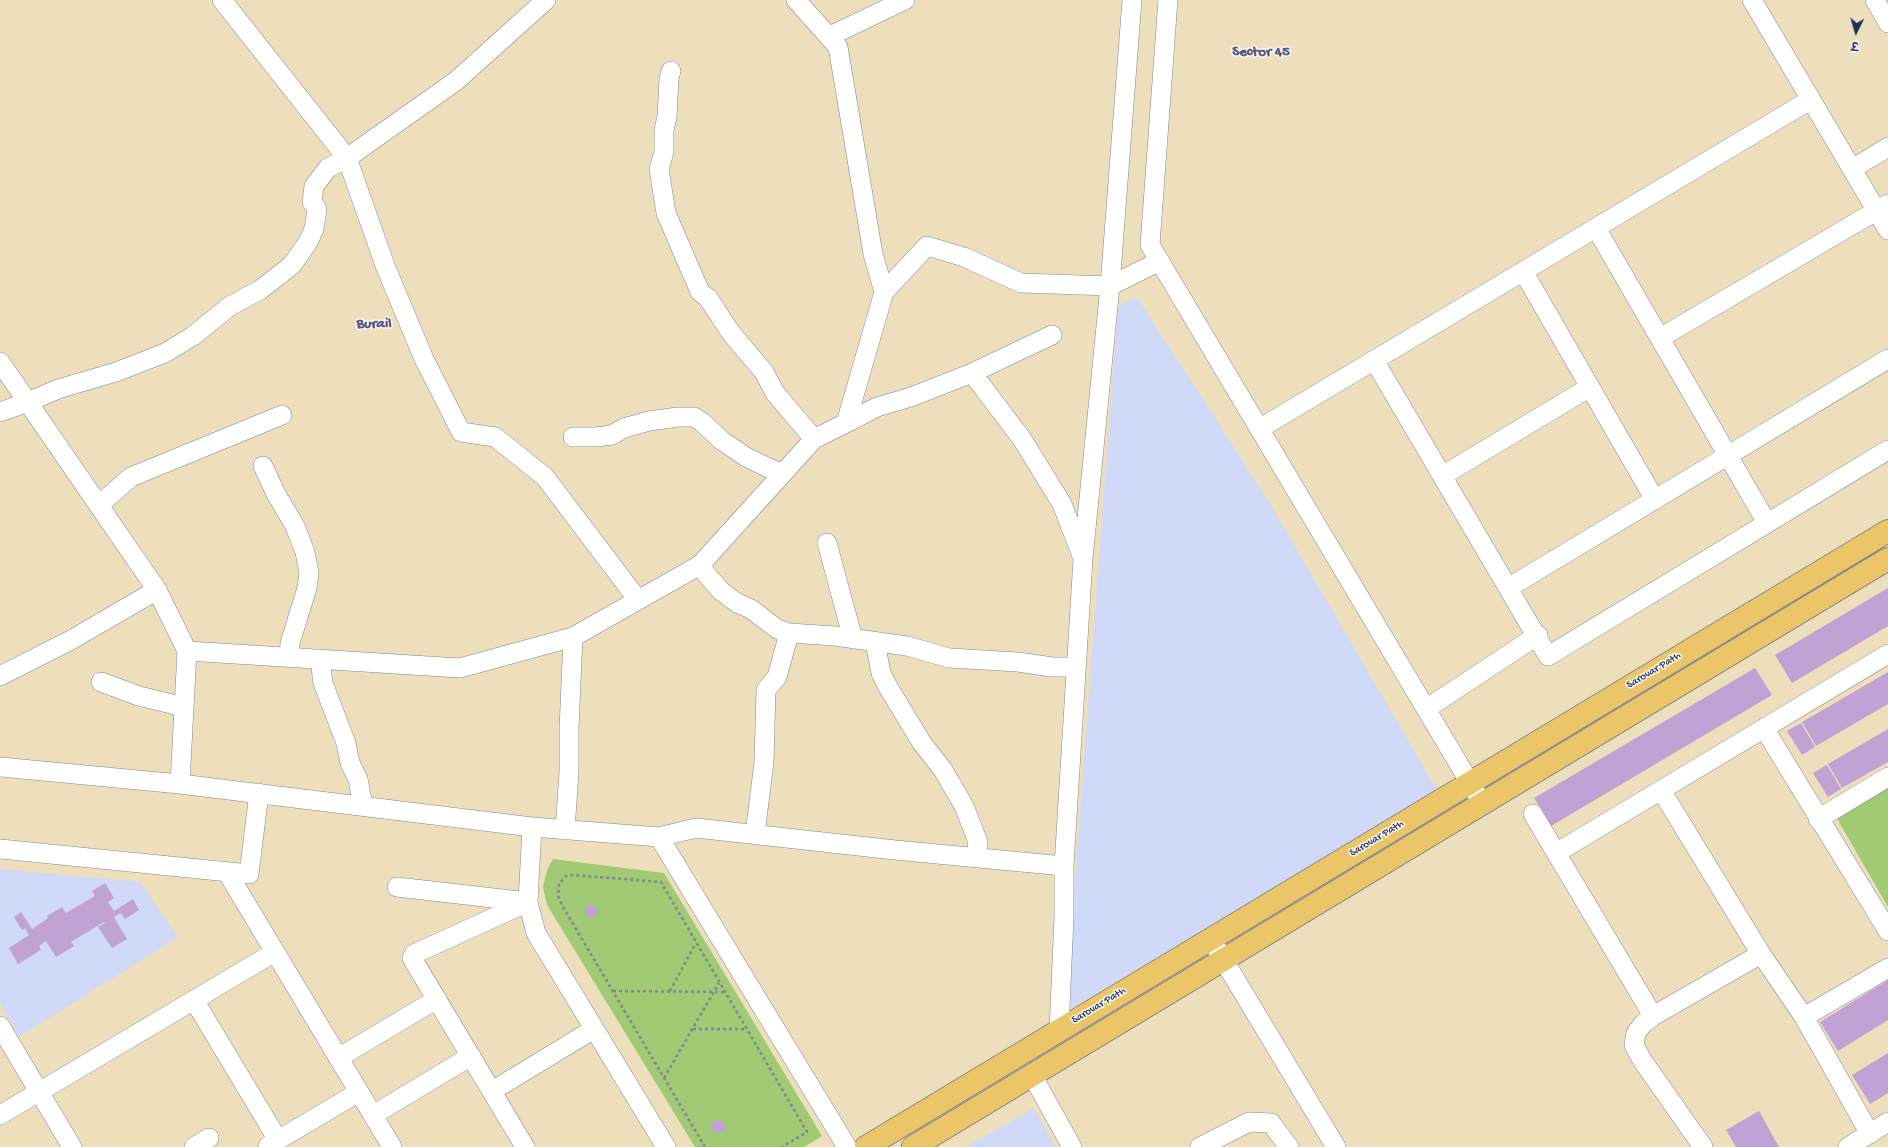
<!DOCTYPE html>
<meta charset="utf-8">
<style>
body{margin:0}
#map{position:relative;width:1888px;height:1147px;overflow:hidden;background:#eddebc;font-family:"Gochi Hand","Playpen Sans Deva",sans-serif}
canvas{display:block}
.north{position:absolute;left:1836px;top:12px;width:40px;height:40px;-webkit-text-stroke:3px #fbf7ec;paint-order:stroke;rotate:185deg;font-size:11px;font-weight:700;line-height:16px;text-align:center;color:#1b2f5e}
.north::after{content:'';display:block;margin:auto;width:14px;height:18px;background:#1b2f5e;clip-path:polygon(50% 0,100% 100%,50% 72%,0 100%)}
</style>
<div id="map">
<canvas width="1888" height="1147"></canvas>
<div class="north">उ</div>
</div>
<script>
const context = document.querySelector('canvas').getContext('2d');
context.lineJoin = 'round';
function fillPath(path, color) {
  context.fillStyle = color;
  context.fill(path, 'evenodd');
}
function poly(rows) {
  const path = new Path2D();
  for (const r of rows) {
    path.moveTo(r[0], r[1]);
    for (let i = 2; i < r.length; i += 2) path.lineTo(r[i], r[i + 1]);
  }
  return path;
}
function strokePath(path, color, width, dash) {
  context.strokeStyle = color;
  context.lineWidth = width;
  context.lineCap = dash ? 'butt' : 'round';
  context.setLineDash(dash || []);
  context.stroke(path);
}
function write(font, color, halo, rows, align = 'center') {
  context.font = font + ' "Gochi Hand",sans-serif';
  context.lineWidth = 3;
  context.setLineDash([]);
  context.textBaseline = 'middle';
  context.strokeStyle = halo;
  context.fillStyle = color;
  for (const [text, x, y, turn = 0] of rows) {
    context.save();
    context.translate(x, y);
    context.rotate((+turn || 0) * Math.PI / 180);
    context.textAlign = isNaN(turn) ? turn : align;
    if (halo) context.strokeText(text, 0, 0);
    context.fillText(text, 0, 0);
    context.restore();
  }
}
fillPath(poly([
 [1137,297,1268,500,1437,790,1065,1012,1118,307],
 [0,869,140,882,178,937,19,1037,0,1003],
 [1034,1108,1055,1147,966,1147]
]), '#d1d9f9');
fillPath(poly([
 [1888,785,1888,907,1835,815],
 [553,859,664,873,822,1136,804,1147,695,1147,547,905,543,887,547,870]
]), '#a1ca75');
fillPath(poly([
 [1888,588,1888,626,1792,683,1775,655],
 [1755,668,1772,695,1551,826,1534,798],
 [1888,672,1888,704,1816,746,1802,722],
 [1801,723,1815,747,1802,755,1787,731],
 [1888,729,1888,762,1842,788,1828,764],
 [1827,765,1841,789,1828,797,1813,773],
 [105,883,114,898,108,902,114,911,133,899,139,910,125,919,121,913,114,917,127,939,112,948,98,927,105,923,104,922,71,942,74,946,56,957,46,941,39,946,41,950,18,964,9,948,29,935,25,928,22,930,14,917,21,912,32,929,48,918,47,916,62,907,66,913,95,896,92,891],
 [593,904,599,913,589,919,584,908],
 [1888,980,1888,1020,1838,1051,1820,1022],
 [1888,1053,1888,1093,1870,1104,1852,1075],
 [1759,1111,1779,1147,1736,1147,1726,1130],
 [721,1119,726,1130,715,1134,710,1124]
]), '#c0a3d4');
const minor = poly([
 [222,0,347,158,386,268,424,359,461,432,495,437,545,477,638,600],
 [796,0,838,47,873,254,884,292],
 [1168,0,1150,245,1482,803],
 [1752,0,1888,230],
 [1875,0,1888,23],
 [830,36,905,0],
 [671,71,669,78,667,117,664,130,664,152,659,169,666,213,700,292,708,298,731,333,764,372,775,393,814,439],
 [1852,169,1888,147],
 [1596,228,1767,523],
 [1523,271,1655,500],
 [1660,338,1888,204],
 [1374,360,1548,656,1888,450],
 [0,362,157,590,187,651,180,784],
 [972,373,1052,335],
 [0,412,28,402,58,389,116,372,165,353,193,336,230,306,260,290,292,265,308,242,314,229,317,209,312,202,314,186,328,168,347,158,456,81,546,0],
 [846,423,877,407,911,397,972,373,1022,439,1062,504,1082,556],
 [1259,429,1810,100],
 [573,437,596,437,612,435,624,428,649,421,678,417,694,417,702,422,721,440,746,457,771,469,783,473],
 [263,466,276,494,295,526,305,552,309,573,307,588,290,643,289,657],
 [1442,476,1590,387],
 [99,505,131,477,282,415],
 [827,543,853,639],
 [700,565,707,575,721,591,737,603,751,609,777,629,789,633,835,636,907,646,949,658,1018,662,1052,667,1076,667],
 [1508,588,1888,359],
 [875,642,881,673,888,687,922,743,943,770,964,806,978,842,976,857],
 [187,651,460,668,573,637,700,565,814,439,846,423,884,292,927,246,964,257,1021,283,1110,286,1132,0],
 [320,659,323,683,346,743,350,763,358,779,363,806],
 [0,676,71,640,157,590],
 [101,682,139,696,184,707],
 [1426,709,1538,635],
 [1764,728,1888,931],
 [0,767,180,784,532,827,659,837,847,1147],
 [1661,790,1761,954,1804,1017,1870,1134],
 [1533,814,1653,1016],
 [1818,819,1888,777],
 [532,827,528,902,536,933,666,1147],
 [565,830,569,772,569,729,573,637],
 [755,834,764,762,766,690,777,677,789,633],
 [659,837,696,828,895,850,1064,866],
 [0,849,249,874,259,793],
 [1556,853,1888,654],
 [227,872,392,1147],
 [397,887,528,902],
 [1211,939,1336,1147],
 [194,1000,278,1140],
 [1804,1017,1888,968],
 [0,1026,72,1147],
 [1059,1031,1064,917,1064,866,1083,559,1110,286,1160,261],
 [338,1058,437,999],
 [1032,1075,1072,1147],
 [492,1091,594,1029],
 [0,1115,275,952],
 [373,1115,471,1056],
 [268,1146,359,1092],
 [194,1147,209,1138],
 [525,1147,412,958,414,954,528,902],
 [1200,1147,1249,1122,1271,1123,1289,1147],
 [1703,1147,1642,1060,1634,1045,1636,1033,1643,1024,1653,1016,1761,954],
 [1848,1147,1888,1122]
]);
const major = poly([
 [866,1147,1888,531],
 [913,1147,1888,559]
]);
strokePath(minor, '#84868d', 20);
strokePath(major, '#84868d', 24);
strokePath(poly([
 [613,991,725,992],
 [670,991,696,943],
 [693,1029,747,1029],
 [664,1078,719,983],
 [705,1147,563,907,558,896,559,884,566,876,573,875,661,882,807,1132,782,1147]
]), '#84868d', 2.5, [3, 3]);
strokePath(minor, '#fff', 19);
strokePath(major, '#ebc669', 22);
write('11px', '#1b2f5e', '#fbf7ec', [
 ["Sarovar Path",1654,671,-31],
 ["Sarovar Path",1377,839,-31],
 ["Sarovar Path",1099,1006,-31]
]);
write('bold 15px', '#555887', '#fbf7ec', [
 ["Sector 45",1261,53],
 ["Burail",374,325]
]);
</script>
